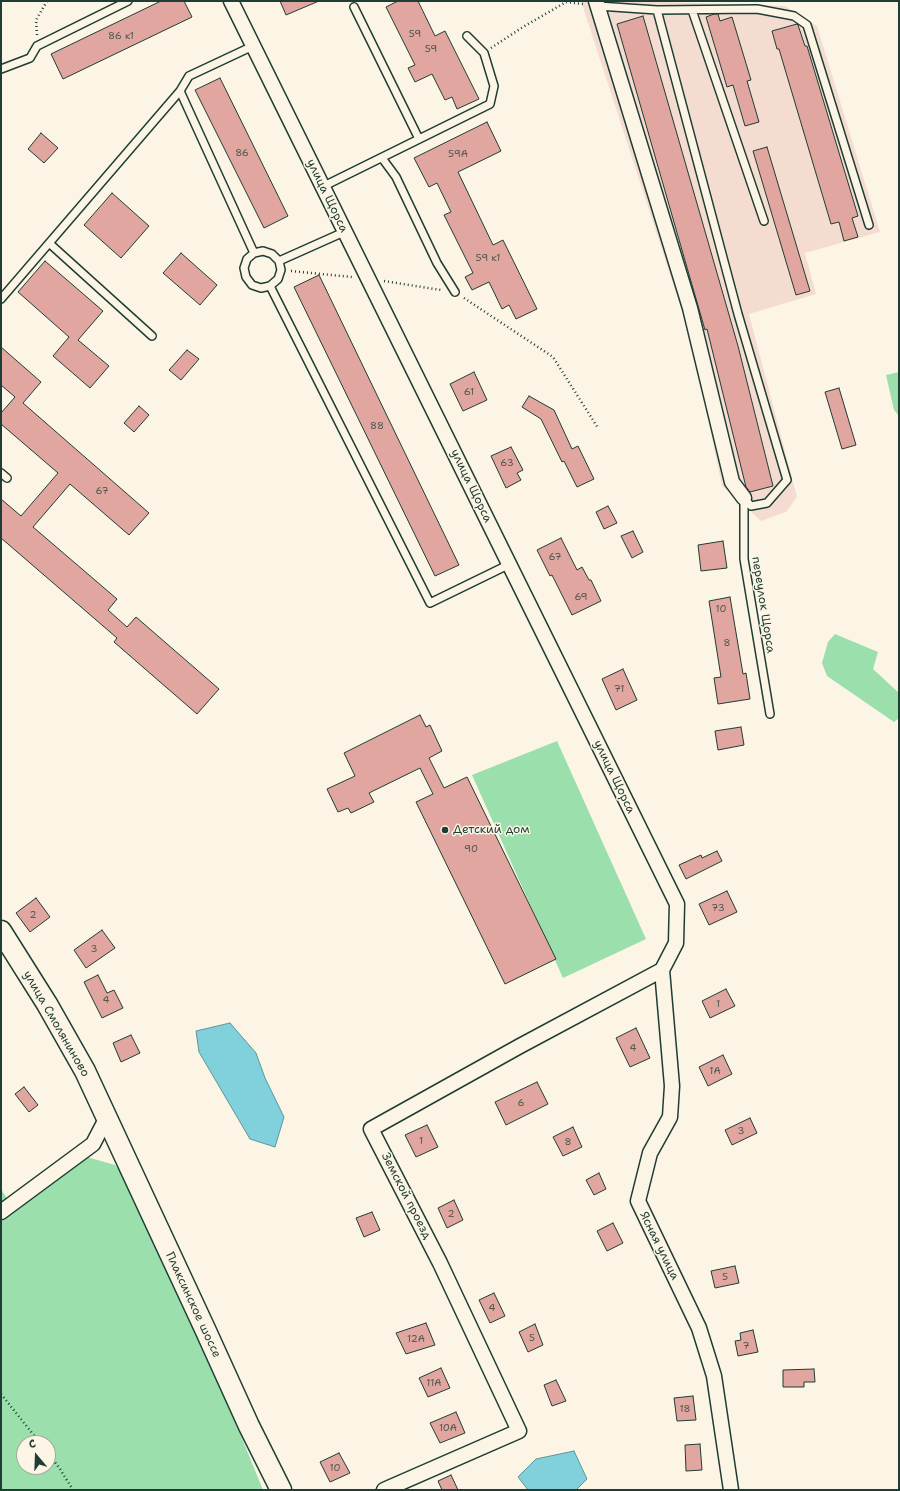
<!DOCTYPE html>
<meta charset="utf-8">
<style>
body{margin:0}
#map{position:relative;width:900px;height:1491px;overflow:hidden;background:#fcf5e5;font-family:"Shantell Sans",sans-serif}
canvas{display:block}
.frame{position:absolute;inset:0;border:2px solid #1f3d34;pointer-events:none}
.north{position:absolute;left:16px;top:1435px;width:40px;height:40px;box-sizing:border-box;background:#fcf5e5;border:1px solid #a4ab9e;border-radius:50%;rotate:341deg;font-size:11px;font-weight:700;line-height:16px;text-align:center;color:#1f3d34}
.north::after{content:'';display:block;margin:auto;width:14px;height:18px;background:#1f3d34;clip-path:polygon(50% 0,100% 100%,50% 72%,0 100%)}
</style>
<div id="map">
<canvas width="900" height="1491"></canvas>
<div class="frame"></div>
<div class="north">С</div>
</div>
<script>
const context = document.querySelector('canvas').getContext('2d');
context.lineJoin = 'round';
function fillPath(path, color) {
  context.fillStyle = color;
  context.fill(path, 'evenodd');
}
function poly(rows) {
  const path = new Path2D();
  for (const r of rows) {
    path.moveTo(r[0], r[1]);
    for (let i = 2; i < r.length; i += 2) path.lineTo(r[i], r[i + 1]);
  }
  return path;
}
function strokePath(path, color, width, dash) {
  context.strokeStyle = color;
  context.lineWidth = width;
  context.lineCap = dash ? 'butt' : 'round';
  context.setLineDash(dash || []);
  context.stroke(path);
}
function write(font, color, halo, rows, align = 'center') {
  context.font = font + ' "Shantell Sans",sans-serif';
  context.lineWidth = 3;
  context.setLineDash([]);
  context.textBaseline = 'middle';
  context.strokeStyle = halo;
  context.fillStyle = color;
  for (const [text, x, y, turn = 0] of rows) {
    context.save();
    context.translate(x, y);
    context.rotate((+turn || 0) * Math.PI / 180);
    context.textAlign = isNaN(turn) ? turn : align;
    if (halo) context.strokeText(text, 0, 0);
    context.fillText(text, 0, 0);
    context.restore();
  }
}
fillPath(poly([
 [581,1,637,1,785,6,817,26,880,232,805,253,816,294,749,314,797,497,786,512,761,521,722,486,692,342]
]), '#f4ddd0');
fillPath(poly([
 [899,372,899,416,894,410,886,375],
 [835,634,878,652,873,669,899,693,899,718,894,722,827,676,822,663,828,642],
 [557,741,646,939,563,978,472,775],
 [87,1157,115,1165,147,1205,263,1490,1,1490,1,1189,10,1203],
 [24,1443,48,1443,48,1467,24,1467]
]), '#9adfac');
const water = poly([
 [230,1023,256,1053,265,1078,284,1117,275,1147,250,1139,199,1052,196,1031,230,1023],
 [574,1451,587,1479,576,1490,528,1490,518,1477,536,1459,574,1451]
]);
fillPath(water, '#81d1dc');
strokePath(water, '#5a9699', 1);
const building = poly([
 [161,1,184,1,192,17,63,79,51,54,161,1],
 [280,1,319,1,286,15,280,1],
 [398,1,418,1,435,36,445,31,479,99,457,109,452,97,445,100,432,74,415,82,408,68,415,65,386,7,398,1],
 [714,14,718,14,720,21,732,17,751,80,747,81,759,122,745,126,733,85,727,87,706,17,714,14],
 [643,16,738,346,773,486,750,492,746,487,707,329,705,330,617,24,643,16],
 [797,24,798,25,805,46,807,46,858,216,852,218,858,237,844,241,839,222,831,224,779,49,777,49,772,31,797,24],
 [220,78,288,216,264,228,195,90,220,78],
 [487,122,501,151,458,172,493,245,503,240,537,309,516,319,509,305,502,309,489,282,472,290,465,277,473,273,444,215,451,212,437,183,429,187,414,158,487,122],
 [41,133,58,148,44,163,28,149,41,133],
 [767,147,810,291,796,295,753,151,767,147],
 [112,193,149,226,121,258,84,225,112,193],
 [181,253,217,285,200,305,163,273,181,253],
 [45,261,103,311,78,340,109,366,90,388,53,356,69,337,18,292,45,261],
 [319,275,459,565,435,576,294,287,319,275],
 [1,347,41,382,23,403,149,513,129,535,70,484,33,527,117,599,108,610,127,627,136,617,219,689,197,714,114,642,117,638,1,538,1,499,21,516,58,473,1,424,1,413,15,397,1,385,1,347],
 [187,350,199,359,181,380,169,370,187,350],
 [474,372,487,400,463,411,450,384,474,372],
 [839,388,856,445,842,449,825,392,839,388],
 [529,396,554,410,572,449,578,446,594,479,577,487,564,461,562,462,541,419,522,407,529,396],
 [139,406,149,415,134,432,124,423,139,406],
 [511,447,523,470,517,473,521,480,506,488,491,456,511,447],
 [608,506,617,523,604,529,596,512,608,506],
 [633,531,643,552,632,558,621,536,633,531],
 [561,538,577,570,582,567,589,580,591,580,601,601,572,615,552,575,550,576,537,550,561,538],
 [723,541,727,568,701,571,698,545,723,541],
 [730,597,743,674,746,673,750,699,718,704,714,678,721,677,709,601,730,597],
 [623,669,637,700,616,710,602,679,623,669],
 [420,715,426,727,430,725,442,751,429,758,444,788,467,777,556,959,505,984,416,802,433,794,420,768,369,793,374,802,351,813,348,808,338,812,327,789,355,776,344,753,420,715],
 [741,727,744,745,718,750,715,731,741,727],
 [717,851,722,861,686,879,679,865,701,855,702,858,717,851],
 [727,891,737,912,709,925,699,904,727,891],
 [36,898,50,917,30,932,16,913,36,898],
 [102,930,115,948,86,968,74,950,102,930],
 [98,975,107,993,114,990,123,1008,102,1018,84,982,98,975],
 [726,989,735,1006,710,1018,702,1001,726,989],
 [636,1028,650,1058,630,1067,616,1038,636,1028],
 [131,1035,140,1053,121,1062,113,1043,131,1035],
 [723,1055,732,1074,708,1086,699,1067,723,1055],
 [537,1082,548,1104,506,1125,495,1102,537,1082],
 [24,1087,38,1105,29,1112,15,1094,24,1087],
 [750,1118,757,1133,732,1145,725,1130,750,1118],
 [427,1125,438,1147,416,1157,405,1135,427,1125],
 [573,1127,582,1147,563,1156,553,1137,573,1127],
 [599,1173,606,1189,594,1195,586,1180,599,1173],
 [454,1200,463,1220,447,1228,438,1208,454,1200],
 [372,1212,380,1230,364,1237,356,1218,372,1212],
 [613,1223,623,1243,607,1251,597,1231,613,1223],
 [735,1266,739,1283,715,1288,711,1271,735,1266],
 [494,1293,505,1316,490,1323,479,1300,494,1293],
 [426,1323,435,1345,406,1354,396,1333,426,1323],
 [535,1324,543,1345,528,1352,519,1332,535,1324],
 [753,1330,758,1352,738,1356,735,1341,741,1340,740,1333,753,1330],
 [441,1368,450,1388,428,1397,419,1378,441,1368],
 [814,1369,815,1382,804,1382,804,1387,783,1387,783,1370,814,1369],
 [556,1380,566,1401,552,1406,544,1385,556,1380],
 [693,1396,696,1420,677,1421,674,1398,693,1396],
 [456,1412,465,1433,440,1443,430,1423,456,1412],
 [700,1444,702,1470,686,1471,685,1445,700,1444],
 [339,1453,350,1473,330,1482,320,1462,339,1453],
 [451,1475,458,1490,442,1490,438,1481,451,1475]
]);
fillPath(building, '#e0a69f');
strokePath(building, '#1f3d34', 1);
const service = poly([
 [598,6,657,10,757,9,794,16,807,25,869,225],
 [354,7,419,139],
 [657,10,738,314,787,480,767,503,751,506,744,498],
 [692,10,764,221],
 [253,46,189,76,180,91,254,253,247,259,244,268,246,277,252,285,261,288,270,286,430,603,510,564],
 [1,69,30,58,37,46,128,1],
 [382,158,396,177,437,263,455,292],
 [322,187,490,104,494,86,484,53,467,36],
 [49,243,152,336],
 [254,253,263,251,272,254,279,261,281,270,278,279,270,286],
 [279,261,344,232],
 [1,299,180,91],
 [1,473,7,478],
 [744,498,744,559,770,714]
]);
const minor = poly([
 [231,1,677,904,676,943,662,970,672,1086,670,1117,650,1153,638,1201,699,1328,714,1376,731,1490],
 [596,1,690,308,732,482,744,498],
 [1,1212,93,1144,106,1119],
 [384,1490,519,1431,440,1263,371,1129,520,1046,662,970]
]);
const secondary = poly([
 [1,931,47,1004,85,1071,205,1329,249,1426,281,1490]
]);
strokePath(service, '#1f3d34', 10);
strokePath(minor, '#1f3d34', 17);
strokePath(secondary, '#1f3d34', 23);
strokePath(poly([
 [37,35,36,20,47,1],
 [491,48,523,27,566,2,583,4],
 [291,271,352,277],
 [384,281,441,290],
 [464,298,553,357,598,428],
 [1,1394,40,1443],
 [48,1453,60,1469,73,1490]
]), '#1f3d34', 2.5, [1, 3]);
strokePath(service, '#fcf5e5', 7);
strokePath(minor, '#fcf5e5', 14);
strokePath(secondary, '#fcf5e5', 20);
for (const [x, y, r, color] of [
 [445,830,4,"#1f3d34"]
]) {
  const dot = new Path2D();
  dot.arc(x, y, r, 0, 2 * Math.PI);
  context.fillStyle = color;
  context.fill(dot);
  strokePath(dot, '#fcf5e5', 1.5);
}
write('10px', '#4f574f', null, [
 ["59",415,34],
 ["86 к1",121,36],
 ["59",431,49],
 ["86",242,153],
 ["59А",458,154],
 ["59 к1",488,258],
 ["61",469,392],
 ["88",377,426],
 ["63",507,463],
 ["67",102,491],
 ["67",555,557],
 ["69",581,597],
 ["10",721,609],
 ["8",727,643],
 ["71",619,689],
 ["90",471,849],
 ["73",718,908],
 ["2",33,915],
 ["3",94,949],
 ["4",106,1000],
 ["1",718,1004],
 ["4",633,1048],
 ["1А",715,1071],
 ["6",521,1103],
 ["3",741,1131],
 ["1",421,1141],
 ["8",568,1142],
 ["2",451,1214],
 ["5",725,1277],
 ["4",492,1308],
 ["5",532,1338],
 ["12А",416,1339],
 ["7",746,1346],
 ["11А",434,1383],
 ["18",685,1409],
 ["10А",448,1428],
 ["10",335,1468]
]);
write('12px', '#1f3d34', '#fcf5e5', [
 ["улица Щорса",327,196,64],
 ["улица Щорса",471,486,64],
 ["переулок Щорса",763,605,81],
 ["улица Щорса",614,777,64],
 ["улица Смоляниново",56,1024,60],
 ["Земской проезд",406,1196,63],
 ["Ясная улица",659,1246,64],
 ["Плаксинское шоссе",193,1305,65]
]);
write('12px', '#1f3d34', '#fcf5e5', [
 ["Детский дом",453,830]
], 'left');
</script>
